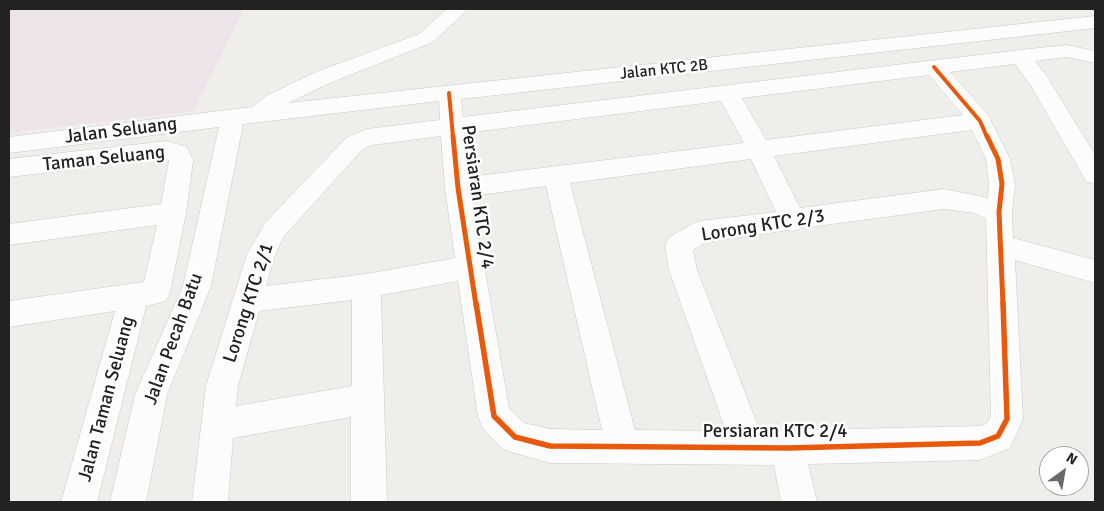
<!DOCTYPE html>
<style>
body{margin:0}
#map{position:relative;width:1104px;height:511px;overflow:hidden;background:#f0eeeb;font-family:Signika,sans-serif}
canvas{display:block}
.frame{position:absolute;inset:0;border:10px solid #222;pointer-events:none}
.north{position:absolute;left:1039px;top:446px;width:50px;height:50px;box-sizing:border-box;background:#fff;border:1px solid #a7a7a7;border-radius:50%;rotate:32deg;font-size:14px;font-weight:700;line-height:20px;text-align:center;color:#222}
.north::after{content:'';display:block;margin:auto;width:18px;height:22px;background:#6a6968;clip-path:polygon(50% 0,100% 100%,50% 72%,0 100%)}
</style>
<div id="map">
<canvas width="1104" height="511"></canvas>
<div class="frame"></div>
<div class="north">N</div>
</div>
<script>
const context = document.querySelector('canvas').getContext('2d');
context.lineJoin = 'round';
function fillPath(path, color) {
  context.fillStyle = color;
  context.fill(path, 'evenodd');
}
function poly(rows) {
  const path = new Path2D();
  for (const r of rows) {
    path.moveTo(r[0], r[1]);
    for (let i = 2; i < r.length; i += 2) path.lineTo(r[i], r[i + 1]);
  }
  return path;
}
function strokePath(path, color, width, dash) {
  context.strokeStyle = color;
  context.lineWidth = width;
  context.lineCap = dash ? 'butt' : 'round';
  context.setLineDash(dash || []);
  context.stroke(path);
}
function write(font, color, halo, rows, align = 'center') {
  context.font = font + ' Signika,sans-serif';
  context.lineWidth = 5;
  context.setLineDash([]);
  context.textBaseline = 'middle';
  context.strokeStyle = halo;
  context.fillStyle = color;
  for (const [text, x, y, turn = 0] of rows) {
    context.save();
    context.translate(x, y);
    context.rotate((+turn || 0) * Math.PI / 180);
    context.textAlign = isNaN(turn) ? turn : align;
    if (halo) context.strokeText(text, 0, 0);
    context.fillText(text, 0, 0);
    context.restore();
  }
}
fillPath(poly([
 [9,9,244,9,194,111,9,133]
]), '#ede4e9');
const minor = poly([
 [447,9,468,9,433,42,332,82,288,103,1095,16,1095,28,461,99,463,117,1020,50,1067,45,1095,51,1095,63,1067,57,1035,61,1048,78,1095,155,1095,184,1086,181,1031,86,1015,64,950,72,988,115,1010,159,1015,184,1012,212,1013,238,1095,260,1095,283,1015,260,1023,419,1010,448,980,460,808,464,817,502,781,502,774,465,550,463,515,453,503,449,482,427,478,416,458,281,381,295,387,502,351,502,351,417,233,438,228,502,192,502,206,386,247,254,266,222,346,138,367,129,440,120,439,101,243,124,211,286,167,395,146,502,110,502,135,395,183,286,219,127,9,153,9,137,252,107,268,95,316,72,419,34,447,9],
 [929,75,963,115,766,140,742,98,929,75],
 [721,101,744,143,469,177,465,133,721,101],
 [972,130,986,159,989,184,988,198,944,189,800,208,774,156,972,130],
 [441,136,445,188,455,258,366,274,266,286,275,255,284,236,362,150,372,145,441,136],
 [751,159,776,212,700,221,691,225,669,237,665,245,669,270,726,431,635,430,570,183,751,159],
 [546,186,602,430,550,429,524,423,509,408,472,196,546,186],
 [944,209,974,213,986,218,991,417,986,424,980,426,760,431,697,270,693,250,706,242,789,230,793,231,802,228,944,209],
 [352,300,352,386,236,406,238,386,259,311,352,300],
 [167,141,187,147,193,161,186,213,170,292,166,301,146,306,97,502,61,502,115,311,9,327,9,301,144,282,157,225,9,245,9,224,161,204,169,161,166,158,9,177,9,159,167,141]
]);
strokePath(minor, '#c9c8c7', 1);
fillPath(minor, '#fdfcfc');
strokePath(poly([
 [934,67,980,121,987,137],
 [449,93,453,137]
]), '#e8590c', 4);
strokePath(poly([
 [453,136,458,188,476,305],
 [987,136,998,159,1002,184,999,212,1003,305]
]), '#e8590c', 5);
strokePath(poly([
 [476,303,494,416,515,437,550,446,788,448,980,443,998,436,1007,419,1003,303]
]), '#e8590c', 5.5);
write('16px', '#222', '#fff', [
 ["Jalan KTC 2B",664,70,-6]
]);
write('19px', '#222', '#fff', [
 ["Jalan Seluang",121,131,-7],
 ["Taman Seluang",104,159,-6],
 ["Persiaran KTC 2/4",477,197,82],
 ["Lorong KTC 2/3",763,226,-9],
 ["Lorong KTC 2/1",249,303,-72],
 ["Jalan Pecah Batu",174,339,-70],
 ["Jalan Taman Seluang",107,399,-75],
 ["Persiaran KTC 2/4",775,432]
]);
</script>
